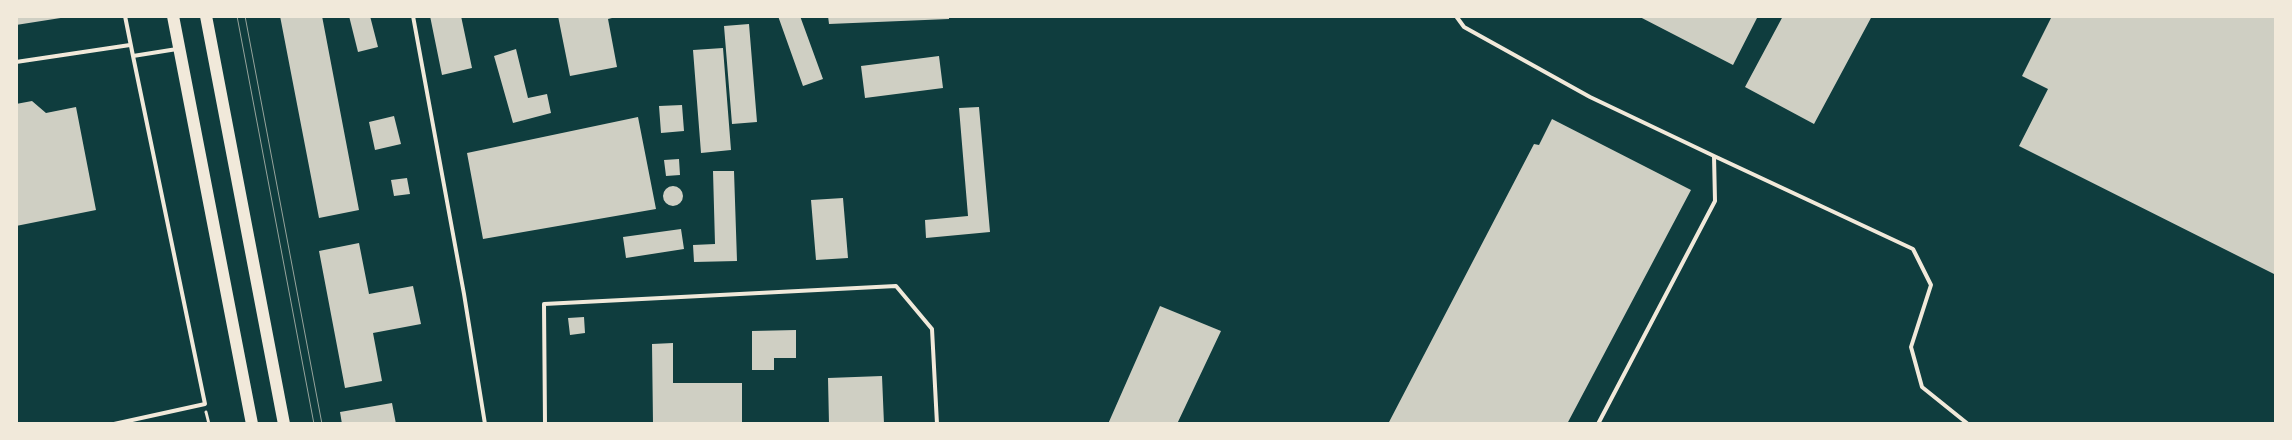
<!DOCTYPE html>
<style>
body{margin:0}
#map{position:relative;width:2292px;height:440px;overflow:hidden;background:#0f3d3e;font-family:Arial,sans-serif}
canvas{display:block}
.frame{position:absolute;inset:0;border:18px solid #f1e9da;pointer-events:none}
</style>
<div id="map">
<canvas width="2292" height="440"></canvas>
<div class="frame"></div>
</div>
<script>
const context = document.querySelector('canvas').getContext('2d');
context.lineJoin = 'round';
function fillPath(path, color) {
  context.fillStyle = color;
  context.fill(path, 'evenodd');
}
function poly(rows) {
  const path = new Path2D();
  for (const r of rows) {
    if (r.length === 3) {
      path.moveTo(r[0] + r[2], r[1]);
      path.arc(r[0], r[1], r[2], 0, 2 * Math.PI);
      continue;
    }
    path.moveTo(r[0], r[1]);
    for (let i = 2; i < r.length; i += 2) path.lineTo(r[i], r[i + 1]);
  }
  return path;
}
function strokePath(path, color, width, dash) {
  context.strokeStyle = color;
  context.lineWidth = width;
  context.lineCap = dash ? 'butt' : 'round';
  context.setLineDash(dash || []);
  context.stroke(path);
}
fillPath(poly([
 [16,16,67,16,67,17,16,25],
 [280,16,322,16,359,210,319,218],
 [349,16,370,16,378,47,358,52],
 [430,16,461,16,472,68,442,75],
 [558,16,620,16,608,19,617,67,570,76],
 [778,16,800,16,823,79,803,86],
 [828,16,949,16,949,19,829,24],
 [1638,16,1758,16,1733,65],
 [1783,16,1872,16,1814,124,1745,87],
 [2052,16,2276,16,2276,275,2019,146,2048,89,2022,76],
 [749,24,757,122,732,124,724,26],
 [723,48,731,150,701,153,693,50],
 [516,49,528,98,547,94,551,113,513,123,494,56],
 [939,56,943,88,865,98,861,66],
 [32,101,46,113,76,107,96,210,16,226,16,104],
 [682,105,684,131,661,133,659,106],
 [979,107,990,232,926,238,925,220,968,216,959,108],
 [394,116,401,144,375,150,369,122],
 [638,117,656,209,483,239,467,153],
 [1552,119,1691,190,1567,424,1388,424,1534,144,1539,145],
 [679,159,680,175,666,176,664,160],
 [713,171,734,171,737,261,694,262,693,245,715,244],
 [407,178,410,194,394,196,391,180],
 [673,196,10],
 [843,198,848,258,816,260,811,200],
 [681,229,684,249,626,258,623,237],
 [359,243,369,294,413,286,421,324,373,333,382,381,345,388,319,251],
 [1160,306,1221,331,1177,424,1108,424],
 [584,317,585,333,570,335,568,318],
 [796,330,796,358,774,358,774,370,752,370,752,331],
 [673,343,673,383,742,383,742,424,653,424,652,344],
 [882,376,884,424,829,424,828,378],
 [392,403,396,424,342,424,340,412]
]), '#cfcfc3');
strokePath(poly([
 [206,412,209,424]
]), '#f1e9da', 3);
strokePath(poly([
 [125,16,133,56,177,49],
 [413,16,464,294,485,424],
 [1456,16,1464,27,1590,97,1714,156,1715,201,1598,424],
 [16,62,130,45],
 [1714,156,1913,249,1931,285,1911,347,1922,387,1968,424],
 [114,424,205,404,133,56],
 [545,424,544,304,896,286,932,329,937,424]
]), '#f1e9da', 4);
strokePath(poly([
 [173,16,252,424],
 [206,16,284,424]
]), '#f1e9da', 12);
strokePath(poly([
 [237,16,314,424],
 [245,16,322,424]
]), '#97a49c', 1);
</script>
